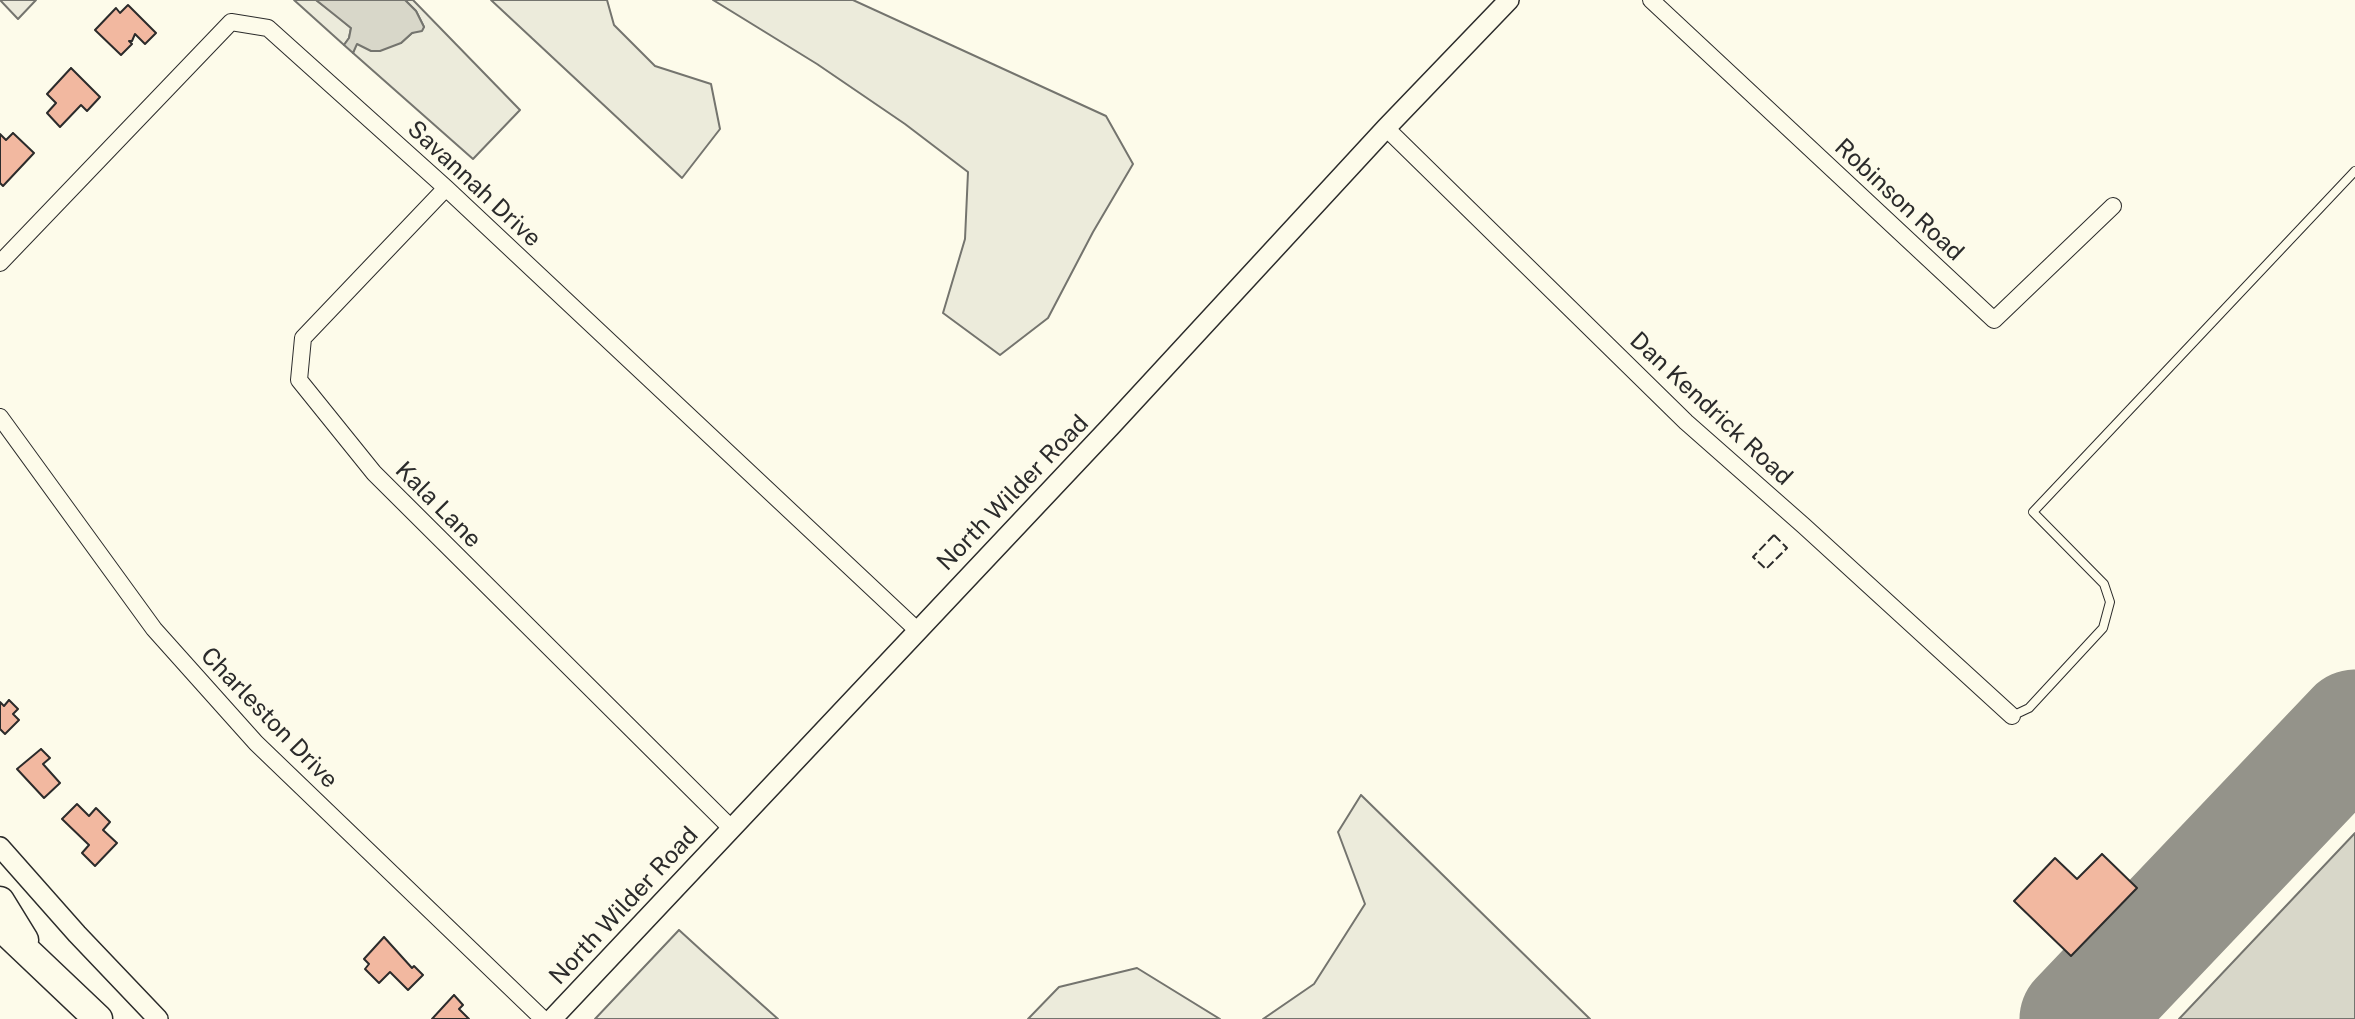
<!DOCTYPE html>
<style>
body{margin:0}
canvas{display:block;background:#fdfbea}
</style>
<canvas width="2355" height="1019"></canvas>
<script>
const context = document.querySelector('canvas').getContext('2d');
context.lineJoin = 'round';
function fillPath(path, color) {
  context.fillStyle = color;
  context.fill(path, 'evenodd');
}
function poly(rows) {
  const path = new Path2D();
  for (const r of rows) {
    path.moveTo(r[0], r[1]);
    for (let i = 2; i < r.length; i += 2) path.lineTo(r[i], r[i + 1]);
  }
  return path;
}
function strokePath(path, color, width, dash) {
  context.strokeStyle = color;
  context.lineWidth = width;
  context.lineCap = dash ? 'butt' : 'round';
  context.setLineDash(dash || []);
  context.stroke(path);
}
function write(font, color, halo, rows, align = 'center') {
  context.font = font + ' "Public Sans",sans-serif';
  context.lineWidth = 5;
  context.setLineDash([]);
  context.textBaseline = 'middle';
  context.strokeStyle = halo;
  context.fillStyle = color;
  for (const [text, x, y, turn = 0] of rows) {
    context.save();
    context.translate(x, y);
    context.rotate((+turn || 0) * Math.PI / 180);
    context.textAlign = isNaN(turn) ? turn : align;
    if (halo) context.strokeText(text, 0, 0);
    context.fillText(text, 0, 0);
    context.restore();
  }
}
const green = poly([
 [294,0,316,0,337,16,351,28,349,38,344,45,294,0],
 [405,0,413,0,520,110,473,159,353,53,356,44,401,43,412,33,424,27,416,11,405,0],
 [491,0,607,0,614,25,655,66,711,84,720,129,682,178,491,0],
 [713,0,853,0,1106,116,1133,164,1093,232,1048,318,1000,355,943,313,965,239,968,172,905,124,817,64,713,0],
 [1361,795,1590,1019,1263,1019,1314,984,1365,904,1338,832,1361,795],
 [679,930,702,951,778,1019,595,1019,679,930],
 [1137,968,1220,1019,1028,1019,1059,987,1137,968]
]);
fillPath(green, '#ecebdb');
strokePath(green, '#74746e', 2);
const parking = poly([
 [0,0,36,0,18,19,0,0]
]);
fillPath(parking, '#eceadb');
strokePath(parking, '#74746e', 2);
const water = poly([
 [316,0,405,0,416,11,424,27,422,31,412,33,401,43,380,51,371,51,357,44,353,53,344,45,349,38,351,28,316,0],
 [2355,833,2355,1019,2179,1019,2355,833]
]);
fillPath(water, '#d8d7c9');
strokePath(water, '#74746e', 2);
strokePath(poly([
 [2078,1019,2355,728]
]), '#94938a', 117);
const building = poly([
 [128,5,156,33,145,44,135,34,132,41,129,41,132,44,121,55,95,30,116,8,120,13,128,5],
 [71,68,100,97,87,111,81,105,60,127,47,113,56,103,47,94,71,68],
 [13,133,34,153,3,186,0,183,0,134,6,140,13,133],
 [9,700,18,709,13,714,19,720,5,734,0,729,0,702,4,706,9,700],
 [41,749,50,758,43,764,60,783,44,798,17,769,41,749],
 [77,804,89,816,96,808,110,822,103,830,117,843,95,866,82,853,89,845,62,819,77,804],
 [2102,854,2137,888,2071,956,2014,901,2055,858,2077,879,2102,854],
 [384,937,412,968,414,966,423,975,408,990,390,972,379,983,365,969,369,964,364,959,384,937],
 [454,995,463,1005,459,1009,469,1019,432,1019,454,995]
]);
fillPath(building, '#f2b8a0');
strokePath(building, '#2b2b2b', 2);
const service = poly([
 [2012,716,2029,708,2103,628,2110,602,2104,584,2033,512,2355,171]
]);
const minor = poly([
 [1651,0,1994,320,2113,206],
 [1386,128,1686,422,1804,526,2012,716],
 [446,188,303,338,299,380,374,473,731,828],
 [0,263,231,22,268,28,446,188,917,630],
 [0,417,154,629,256,743,543,1019]
]);
const tertiary = poly([
 [0,847,77,934,158,1019],
 [552,1019,1110,427,1386,128,1509,0]
]);
const motorway = poly([
 [0,901,24,940],
 [0,926,98,1019]
]);
strokePath(service, '#2b2b2b', 10);
strokePath(minor, '#2b2b2b', 18);
strokePath(tertiary, '#2b2b2b', 22);
strokePath(motorway, '#2b2b2b', 31);
strokePath(service, '#fdfbea', 8);
strokePath(minor, '#fdfbea', 16);
strokePath(tertiary, '#fdfbea', 19);
strokePath(motorway, '#fdfbea', 28);
strokePath(poly([
 [1774,535,1787,548,1766,569,1753,557,1774,535]
]), '#2b2b2b', 2, [9, 3.5]);
write('24px', '#2b2b2b', '#fdfbea', [
 ["Savannah Drive",474,184,43],
 ["Robinson Road",1899,200,43],
 ["Dan Kendrick Road",1711,409,43],
 ["North Wilder Road",1013,493,-46],
 ["Kala Lane",438,505,45],
 ["Charleston Drive",269,718,46],
 ["North Wilder Road",624,906,-47]
]);
</script>
